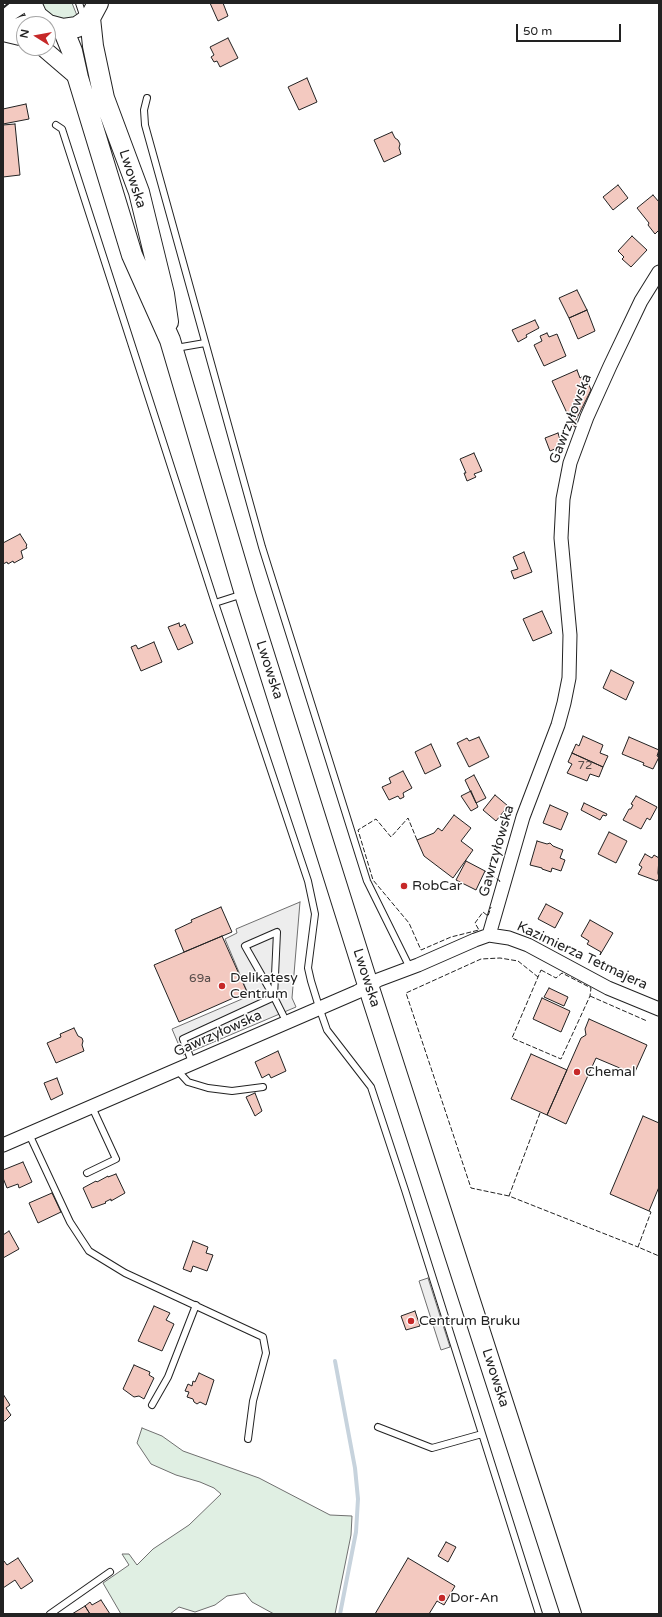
<!DOCTYPE html>
<meta charset="utf-8">
<style>
body{margin:0}
#map{position:relative;width:662px;height:1617px;overflow:hidden;background:#fff;font-family:"Varela Round",sans-serif}
canvas{display:block}
.frame{position:absolute;inset:0;border:4px solid #222;pointer-events:none}
.north{position:absolute;left:16px;top:16px;width:40px;height:40px;box-sizing:border-box;background:#fff;border:1px solid #a7a7a7;border-radius:50%;rotate:281deg;font-size:11px;font-weight:700;line-height:16px;text-align:center;color:#222}
.north::after{content:'';display:block;margin:auto;width:14px;height:18px;background:#c62828;clip-path:polygon(50% 0,100% 100%,50% 72%,0 100%)}
.scale{position:absolute;left:516px;top:24px;width:105px;height:18px;box-sizing:border-box;border:2px solid #222;border-top:0;padding-left:5px;font-size:12px;line-height:14px;white-space:nowrap;color:#222;-webkit-text-stroke:3px #fff;paint-order:stroke}
</style>
<div id="map">
<canvas width="662" height="1617"></canvas>
<div class="frame"></div>
<div class="north">N</div>
<div class="scale">50 m</div>
</div>
<script>
const context = document.querySelector('canvas').getContext('2d');
context.lineJoin = 'round';
function fillPath(path, color) {
  context.fillStyle = color;
  context.fill(path, 'evenodd');
}
function poly(rows) {
  const path = new Path2D();
  for (const r of rows) {
    path.moveTo(r[0], r[1]);
    for (let i = 2; i < r.length; i += 2) path.lineTo(r[i], r[i + 1]);
  }
  return path;
}
function strokePath(path, color, width, dash) {
  context.strokeStyle = color;
  context.lineWidth = width;
  context.lineCap = dash ? 'butt' : 'round';
  context.setLineDash(dash || []);
  context.stroke(path);
}
function write(font, color, halo, rows, align = 'center') {
  context.font = font + ' "Varela Round",sans-serif';
  context.lineWidth = 3;
  context.setLineDash([]);
  context.textBaseline = 'middle';
  context.strokeStyle = halo;
  context.fillStyle = color;
  for (const [text, x, y, turn = 0] of rows) {
    context.save();
    context.translate(x, y);
    context.rotate((+turn || 0) * Math.PI / 180);
    context.textAlign = isNaN(turn) ? turn : align;
    if (halo) context.strokeText(text, 0, 0);
    context.fillText(text, 0, 0);
    context.restore();
  }
}
const green = poly([
 [39,3,72,3,78,18,70,21,51,17,39,3],
 [142,1428,162,1436,183,1451,259,1478,330,1515,352,1516,351,1535,335,1614,274,1614,252,1602,245,1593,227,1596,215,1605,195,1612,179,1607,170,1614,121,1614,103,1583,129,1565,122,1554,129,1554,137,1565,153,1549,189,1525,221,1494,214,1488,200,1482,176,1475,151,1464,137,1443,142,1428]
]);
fillPath(green, '#e0efe3');
strokePath(green, '#6f6f6f', 1);
const parking = poly([
 [300,902,292,998,296,1007,183,1055,172,1029,249,996,225,939,237,933,236,929,300,902],
 [428,1278,450,1347,441,1350,419,1281,428,1278]
]);
fillPath(parking, '#ededed');
strokePath(parking, '#6f6f6f', 1);
strokePath(poly([
 [335,1361,355,1468,358,1499,356,1532,340,1614]
]), '#c7d3dd', 4);
const building = poly([
 [210,3,223,3,228,16,218,21,210,3],
 [228,38,238,58,220,67,217,61,214,62,211,57,214,55,210,47,228,38],
 [307,78,317,102,299,110,288,87,307,78],
 [26,104,29,119,3,124,3,109,26,104],
 [15,124,20,175,3,177,3,125,15,124],
 [392,132,395,138,398,140,400,144,399,148,401,154,384,162,374,140,392,132],
 [618,185,628,198,613,210,603,197,618,185],
 [653,195,659,202,659,230,655,234,648,225,649,223,637,208,653,195],
 [632,236,647,250,631,267,622,259,624,257,618,251,632,236],
 [577,290,587,310,569,318,559,298,577,290],
 [587,310,595,331,578,339,569,318,587,310],
 [535,320,539,328,526,335,527,337,518,342,512,330,535,320],
 [547,333,549,337,557,334,566,356,544,366,534,345,542,341,540,336,547,333],
 [577,370,580,378,585,375,591,390,575,422,575,427,573,426,552,381,577,370],
 [558,433,562,446,550,451,545,438,558,433],
 [474,453,482,471,474,474,476,477,467,481,464,473,466,473,460,459,474,453],
 [20,534,27,545,26,546,27,548,21,551,23,558,14,563,13,561,8,564,7,562,3,564,3,543,20,534],
 [524,552,532,572,514,579,511,571,518,569,513,557,524,552],
 [542,611,552,633,533,641,523,619,542,611],
 [179,623,180,627,185,624,193,643,178,650,168,627,179,623],
 [154,642,162,662,141,671,131,647,136,645,138,649,154,642],
 [611,670,634,682,626,700,603,688,611,670],
 [583,736,603,745,600,753,608,756,603,767,572,753,576,744,579,746,583,736],
 [479,737,489,757,469,767,457,743,467,738,469,741,479,737],
 [629,737,659,750,657,756,659,757,653,769,643,765,644,763,622,754,629,737],
 [431,744,441,766,425,774,415,752,431,744],
 [572,753,603,767,599,777,590,774,587,781,567,773,572,764,568,762,572,753],
 [403,771,412,788,403,793,404,797,400,799,398,796,389,800,382,787,391,783,389,778,403,771],
 [474,775,486,798,476,803,465,780,474,775],
 [471,791,478,807,471,811,461,796,471,791],
 [495,795,508,806,496,821,483,810,495,795],
 [636,796,657,807,650,820,647,818,641,829,623,820,629,809,631,809,633,805,631,804,636,796],
 [584,803,607,814,606,816,603,815,600,820,581,810,584,803],
 [550,805,568,813,561,830,543,823,550,805],
 [454,815,471,828,461,841,473,850,453,878,424,856,417,840,434,833,438,828,442,831,454,815],
 [609,832,627,841,616,863,598,854,609,832],
 [537,841,547,844,550,843,553,846,563,850,560,858,565,860,561,871,552,868,551,872,542,869,542,868,530,865,537,841],
 [645,854,652,858,654,855,659,858,658,873,659,878,657,881,638,874,642,867,639,865,645,854],
 [466,861,485,871,476,890,456,880,466,861],
 [546,904,563,913,555,928,538,919,546,904],
 [221,907,232,932,184,952,175,930,192,922,191,920,221,907],
 [590,920,613,933,600,955,601,952,587,944,589,941,581,936,590,920],
 [222,936,247,992,179,1022,154,965,222,936],
 [549,988,568,997,564,1006,544,997,549,988],
 [542,998,570,1011,561,1032,533,1019,542,998],
 [589,1019,647,1045,634,1074,596,1058,566,1124,547,1115,581,1038,586,1035,585,1029,589,1019],
 [74,1028,78,1036,82,1038,83,1041,82,1045,84,1051,56,1063,47,1043,61,1037,60,1034,74,1028],
 [278,1051,286,1071,271,1078,269,1074,262,1078,255,1062,278,1051],
 [531,1054,567,1070,547,1115,511,1099,531,1054],
 [57,1078,63,1094,51,1100,44,1083,57,1078],
 [255,1093,262,1111,255,1116,246,1097,255,1093],
 [643,1116,659,1123,659,1187,649,1211,610,1194,643,1116],
 [23,1162,32,1182,19,1188,18,1184,7,1188,3,1178,3,1170,23,1162],
 [116,1174,125,1193,111,1201,111,1199,105,1202,106,1203,92,1208,83,1188,96,1181,97,1182,108,1176,108,1177,116,1174],
 [52,1193,61,1212,38,1223,29,1203,52,1193],
 [9,1231,19,1249,3,1258,3,1235,9,1231],
 [193,1241,208,1247,206,1253,213,1255,207,1271,193,1266,191,1272,183,1269,193,1241],
 [154,1306,170,1313,166,1320,174,1324,162,1351,138,1341,154,1306],
 [415,1311,420,1326,406,1330,401,1316,415,1311],
 [134,1365,150,1372,149,1375,154,1378,144,1399,139,1396,134,1397,123,1389,134,1365],
 [199,1373,214,1380,206,1405,200,1402,197,1404,194,1402,193,1399,187,1397,189,1392,185,1391,188,1384,192,1386,193,1381,195,1382,199,1373],
 [3,1394,10,1405,6,1408,11,1415,5,1421,3,1421,3,1394],
 [446,1542,456,1547,448,1562,438,1556,446,1542],
 [18,1558,33,1581,21,1589,15,1580,3,1588,3,1561,4,1561,7,1565,18,1558],
 [408,1558,455,1586,444,1605,437,1601,429,1614,375,1614,408,1558],
 [101,1600,110,1614,90,1614,85,1606,90,1602,92,1605,101,1600],
 [85,1606,90,1614,72,1614,85,1606]
]);
fillPath(building, '#f3c9c0');
strokePath(building, '#222', 1);
const service = poly([
 [79,3,84,18],
 [147,98,144,110,145,125,262,547,367,881,410,968],
 [56,125,62,129,215,603,308,881,315,914,308,968,311,981,319,1007,327,1030,371,1087,405,1190,539,1614],
 [176,348,205,343],
 [215,603,243,594],
 [192,1062,183,1039,274,997,245,946,277,932,274,997,286,1021],
 [177,1070,188,1082,208,1088,232,1091,263,1087],
 [29,1134,70,1222,89,1251,125,1273,263,1337,266,1353,253,1401,248,1439],
 [87,1173,116,1159,92,1107],
 [152,1405,168,1377,196,1305],
 [378,1427,432,1448,482,1434],
 [50,1614,110,1572]
]);
const minor = poly([
 [489,935,509,938,528,945,608,988,659,1009],
 [3,1145,357,992,378,980,418,965,475,940,489,935,523,817,558,725,564,703,569,678,570,635,561,538,563,499,570,463,587,417,610,366,641,301,659,272]
]);
const tertiary = poly([
 [3,17,25,3],
 [3,32,24,24,43,22],
 [3,33,24,38],
 [43,48,78,78]
]);
const primary = poly([
 [31,3,37,16,47,24],
 [90,18,93,46,104,98,139,192,164,294,168,322],
 [48,25,63,29,77,27,90,18,98,3],
 [63,29,72,51,78,78,132,255,170,340,245,594,368,985,571,1614]
]);
strokePath(service, '#222', 8);
strokePath(minor, '#222', 15);
strokePath(tertiary, '#222', 18);
strokePath(primary, '#222', 22);
strokePath(service, '#fff', 6);
strokePath(minor, '#fff', 13);
strokePath(tertiary, '#fff', 16);
strokePath(primary, '#fff', 20);
strokePath(poly([
 [417,840,408,818,391,837,376,819,358,830,373,880,409,923,421,950,451,937,479,930,475,923,483,912,488,916,491,907],
 [485,871,500,881,499,883],
 [541,970,556,978,562,973,591,988,590,996,561,1059,512,1038,541,970],
 [590,996,647,1021],
 [540,1113,509,1196,638,1247],
 [509,1196,471,1188,406,993,481,959,500,958,518,961,538,977],
 [649,1211,651,1212,638,1247,659,1256]
]), '#222', 1, [5, 2]);
strokePath(poly([
 [3,8,9,3]
]), '#222', 2);
for (const [x, y, r, color] of [
 [404,886,4,"#c62828"],
 [222,986,4,"#c62828"],
 [577,1072,4,"#c62828"],
 [411,1321,4,"#c62828"],
 [442,1598,4,"#c62828"]
]) {
  const dot = new Path2D();
  dot.arc(x, y, r, 0, 2 * Math.PI);
  context.fillStyle = color;
  context.fill(dot);
  strokePath(dot, '#fff', 1.5);
}
write('12px', '#564c4a', null, [
 ["72",585,766],
 ["69a",200,979]
]);
write('14px', '#222', '#fff', [
 ["Lwowska",132,179,72],
 ["Gawrzyłowska",571,419,-69],
 ["Lwowska",269,670,72],
 ["Gawrzyłowska",497,851,-74],
 ["Kazimierza Tetmajera",582,956,25],
 ["Lwowska",366,978,72],
 ["Gawrzyłowska",218,1034,-24],
 ["Lwowska",495,1378,72]
]);
write('14px', '#222', '#fff', [
 ["RobCar",412,886],
 ["Delikatesy",230,978],
 ["Centrum",230,994],
 ["Chemal",585,1072],
 ["Centrum Bruku",419,1321],
 ["Dor-An",450,1598]
], 'left');
</script>
